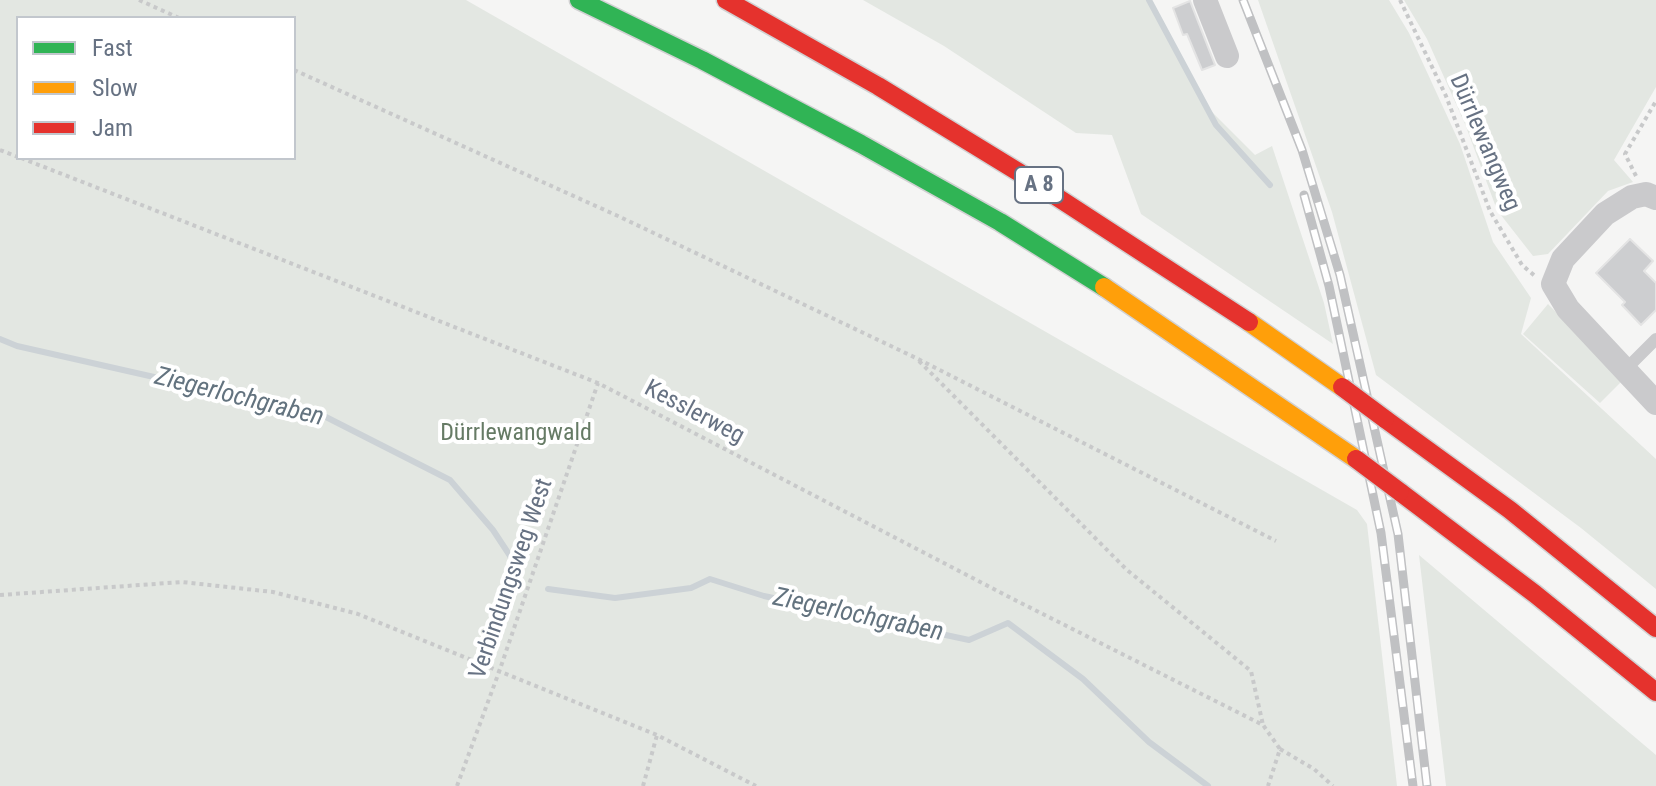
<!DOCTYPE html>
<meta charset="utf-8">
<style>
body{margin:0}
#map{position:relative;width:1656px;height:786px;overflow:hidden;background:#f5f5f4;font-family:"Roboto Condensed",sans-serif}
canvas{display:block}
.legend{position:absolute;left:16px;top:16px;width:280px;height:144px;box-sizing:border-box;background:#fff;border:2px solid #c2c7cd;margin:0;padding:10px 14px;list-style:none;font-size:24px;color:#677283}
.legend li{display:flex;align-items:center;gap:16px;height:40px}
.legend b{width:40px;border:2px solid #c2c7cd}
</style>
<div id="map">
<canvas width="1656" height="786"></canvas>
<ul class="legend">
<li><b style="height:10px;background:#30b455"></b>Fast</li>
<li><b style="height:10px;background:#ff9f0a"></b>Slow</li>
<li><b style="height:10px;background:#e5322d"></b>Jam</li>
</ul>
</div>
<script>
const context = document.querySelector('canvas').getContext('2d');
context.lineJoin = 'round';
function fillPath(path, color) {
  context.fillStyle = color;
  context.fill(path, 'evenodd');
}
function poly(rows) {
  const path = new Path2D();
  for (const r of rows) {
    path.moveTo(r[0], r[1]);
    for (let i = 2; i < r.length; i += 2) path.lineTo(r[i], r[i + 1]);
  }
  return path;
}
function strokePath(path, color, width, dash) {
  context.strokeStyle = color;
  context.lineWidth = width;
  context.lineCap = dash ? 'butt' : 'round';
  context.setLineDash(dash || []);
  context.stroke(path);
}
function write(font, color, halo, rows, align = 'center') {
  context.font = font + ' "Roboto Condensed",sans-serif';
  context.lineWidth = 8;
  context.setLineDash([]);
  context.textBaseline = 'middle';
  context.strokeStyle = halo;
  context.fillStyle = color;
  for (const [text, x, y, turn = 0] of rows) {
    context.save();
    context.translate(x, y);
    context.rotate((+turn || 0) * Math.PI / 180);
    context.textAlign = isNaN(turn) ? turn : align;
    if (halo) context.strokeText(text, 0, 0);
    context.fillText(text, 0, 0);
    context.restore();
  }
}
fillPath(poly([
 [0,0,466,0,1357,510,1367,524,1397,786,0,786],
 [18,18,294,18,294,158,18,158],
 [863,0,1147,0,1211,111,1255,155,1272,146,1324,303,1333,344,1141,214,1112,135,1076,133,944,46],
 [1258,0,1389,0,1409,33,1460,144,1493,242,1531,298,1521,334,1656,459,1656,589,1581,528,1376,375,1332,212],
 [1404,0,1656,0,1656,87,1614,160,1633,182,1608,191,1548,254,1533,256,1497,210,1465,124,1427,39],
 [1548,304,1623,380,1600,403,1523,334],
 [1419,555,1656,755,1656,786,1446,786]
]), '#e3e7e2');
strokePath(poly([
 [1149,0,1216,125,1270,185],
 [0,339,17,346,322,415,450,480,493,530,520,571],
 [548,589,615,598,691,588,710,579,764,596,969,640,1008,623,1083,679,1149,742,1208,786]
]), '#ccd2d6', 6);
const building = poly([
 [1190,1,1215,65,1202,70,1187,34,1183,35,1173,8,1190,1],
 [1630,239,1653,261,1644,271,1656,283,1656,310,1641,325,1622,305,1625,302,1596,273,1630,239]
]);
fillPath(building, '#cdced0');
strokePath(building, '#e4e4e4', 2);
const fast = poly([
 [579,0,702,60,861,144,1000,222,1104,287]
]);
const slow = poly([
 [1104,287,1356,459],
 [1249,322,1342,387]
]);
const jam = poly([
 [726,0,878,86,1020,173,1249,322],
 [1385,419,1510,510,1656,628],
 [1400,492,1535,594,1656,692]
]);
strokePath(fast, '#d1d1d2', 21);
strokePath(slow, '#d1d1d2', 21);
strokePath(jam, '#d1d1d2', 21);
strokePath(poly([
 [139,0,179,18],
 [1400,0,1446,96,1490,211,1522,265,1535,276],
 [294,70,618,216,916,358,1276,541],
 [0,150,18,157],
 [21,158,598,383,1011,598,1263,725,1280,749,1268,786],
 [1636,176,1625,154,1656,101],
 [919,361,1127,570,1251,671,1263,725],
 [0,595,182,582,273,592,358,614,657,735,756,786],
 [1280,749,1314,769,1333,786],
 [457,786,499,672,598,383],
 [643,786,657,735]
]), '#c8c9ca', 4, [4, 4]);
strokePath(poly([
 [1625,370,1656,339]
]), '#cacacc', 12);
strokePath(poly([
 [1205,0,1227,56],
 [1656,198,1646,194,1632,197,1605,214,1563,259,1553,284,1568,309,1656,403]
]), '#cacacc', 24);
strokePath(fast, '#30b455', 18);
strokePath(slow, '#ff9f0a', 18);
strokePath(jam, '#e5322d', 18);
const rail = poly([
 [1243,0,1302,150,1340,275,1398,534,1427,786],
 [1304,195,1329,286,1381,533,1413,786]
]);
strokePath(rail, '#c0c1c3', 9);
strokePath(rail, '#fff', 6, [18]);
const jamBridge = poly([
 [1342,387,1385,419],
 [1356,459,1400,492]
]);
strokePath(jamBridge, '#d1d1d2', 21, []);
strokePath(jamBridge, '#e5322d', 18);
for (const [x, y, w] of [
 [1039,185,48]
]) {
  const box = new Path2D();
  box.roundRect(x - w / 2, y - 18, w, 36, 6);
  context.fillStyle = '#fff';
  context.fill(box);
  strokePath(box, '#677283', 2);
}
write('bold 22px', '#677283', null, [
 ["A 8",1039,185]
]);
write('24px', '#677283', '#fff', [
 ["Dürrlewangweg",1484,143,67],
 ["Kesslerweg",694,413,28],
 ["Verbindungsweg West",512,579,-71]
]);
write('24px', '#667b65', '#fff', [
 ["Dürrlewangwald",516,434]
]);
write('italic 26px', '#63737f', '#fff', [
 ["Ziegerlochgraben",239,398,14],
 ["Ziegerlochgraben",858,616,12]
]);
</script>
